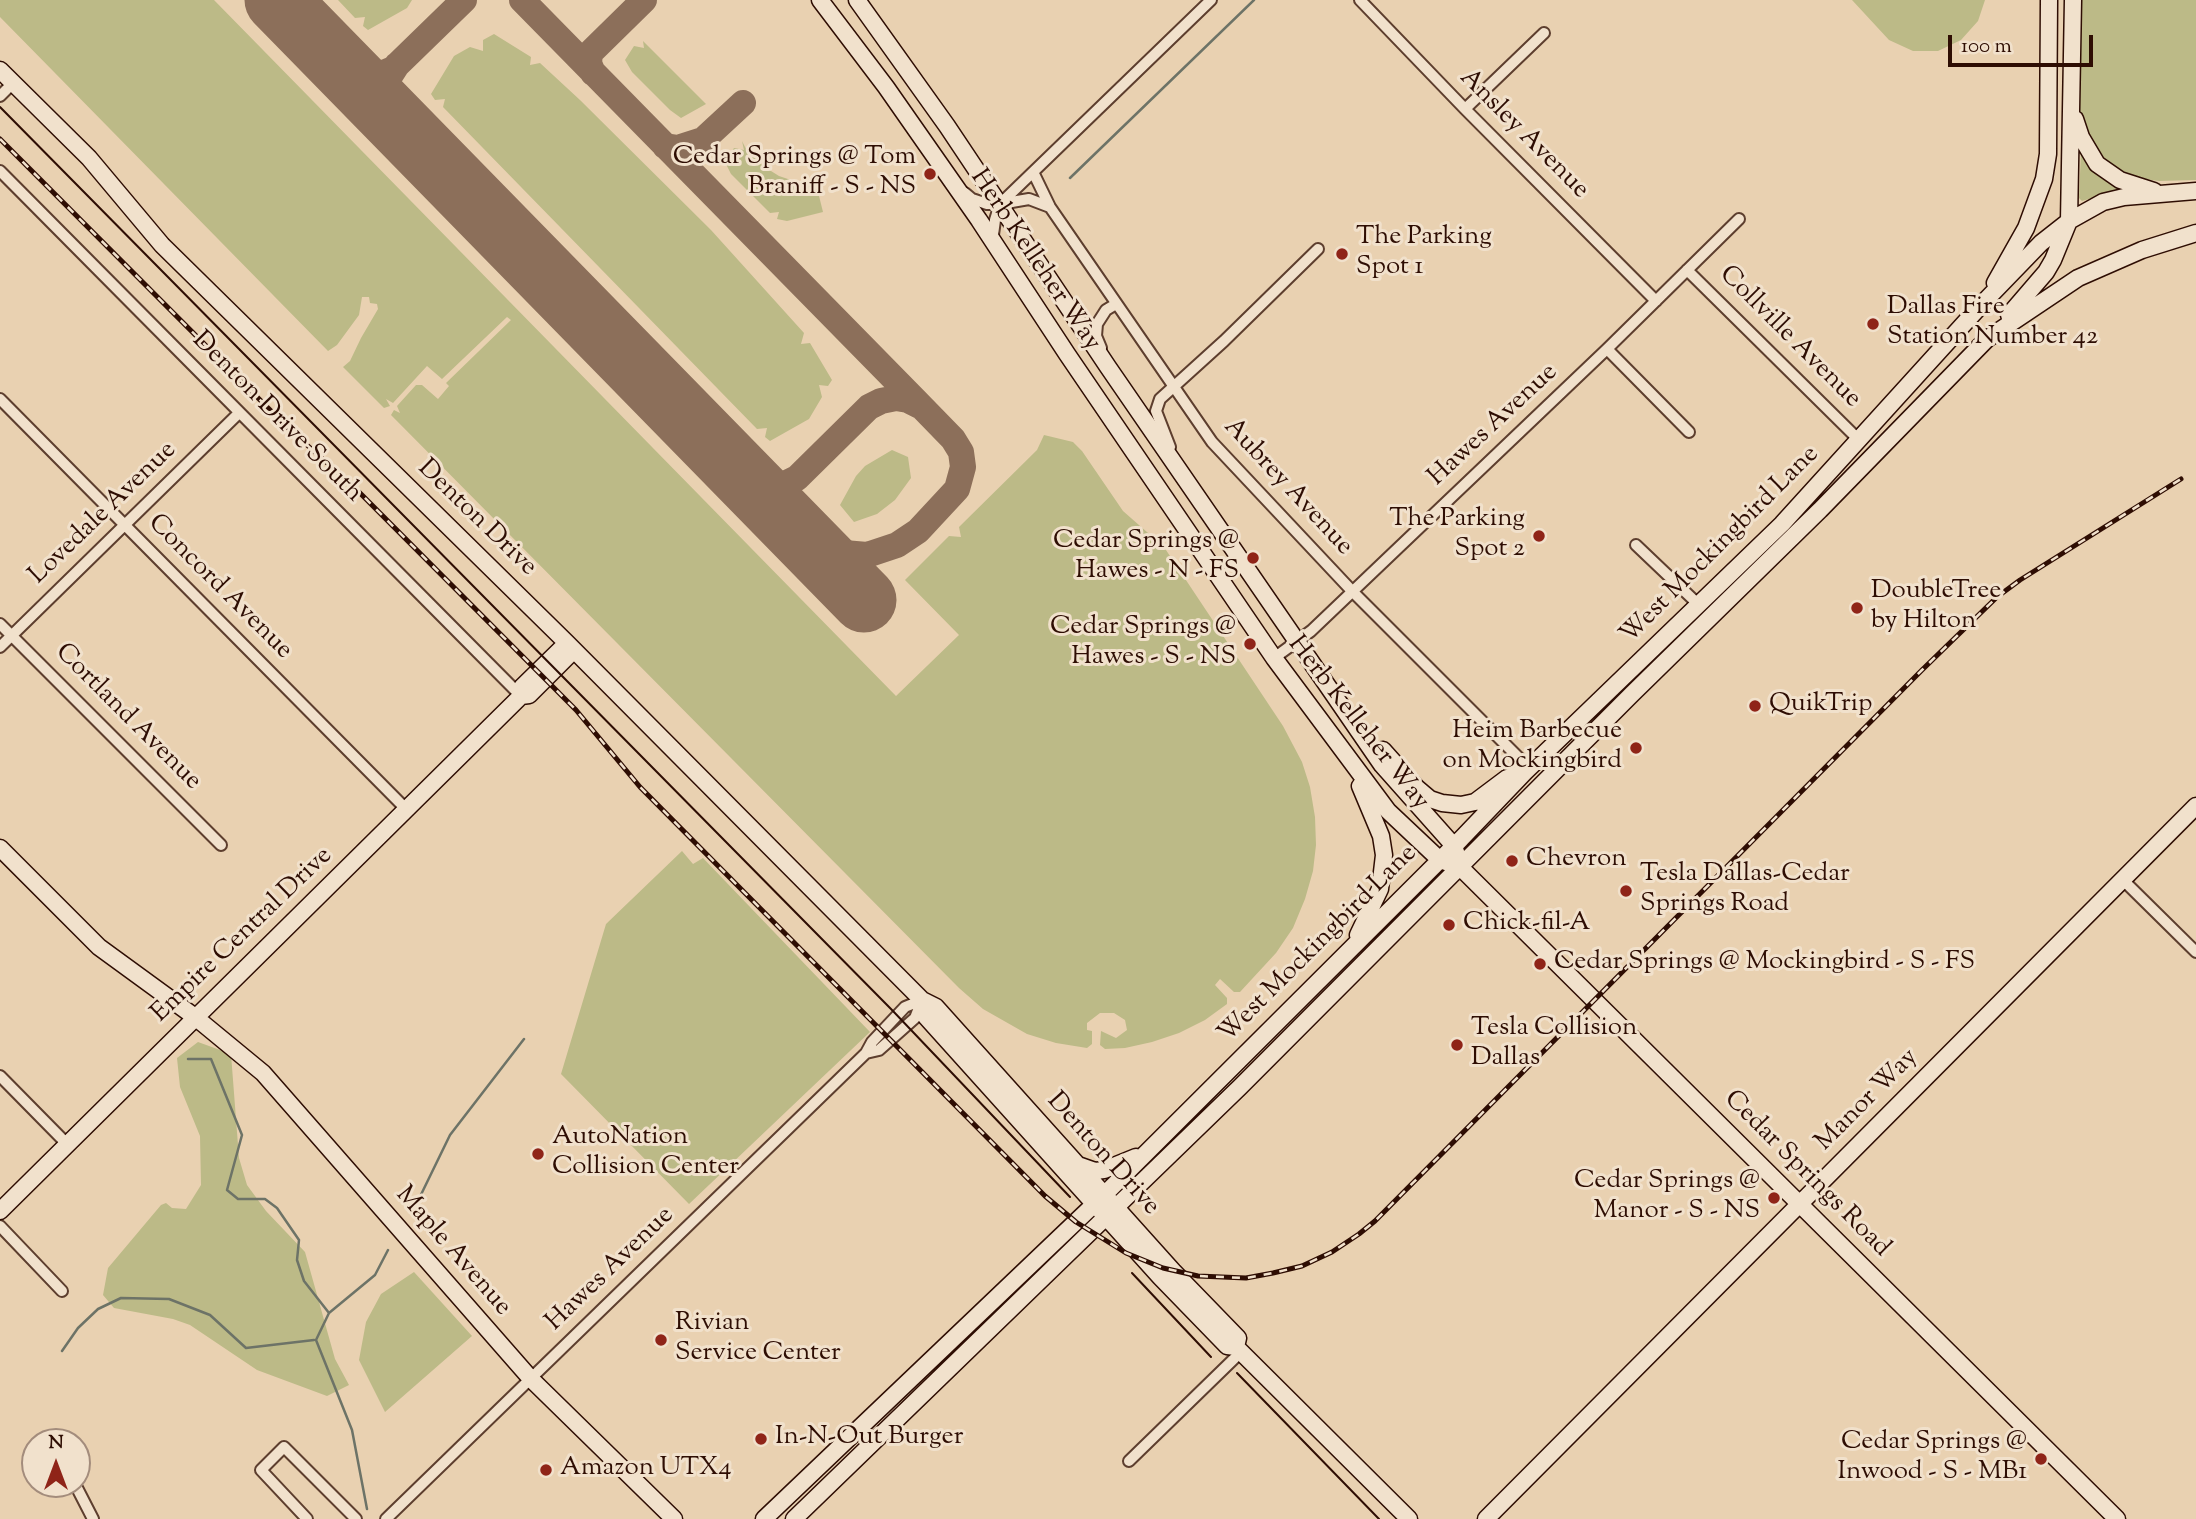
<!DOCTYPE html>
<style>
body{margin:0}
#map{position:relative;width:2196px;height:1519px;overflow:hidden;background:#e9d1b1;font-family:"Sorts Mill Goudy",serif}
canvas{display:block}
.north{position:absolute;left:21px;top:1428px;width:70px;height:70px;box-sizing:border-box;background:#f1e1cc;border:2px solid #a38c7c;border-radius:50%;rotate:0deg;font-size:19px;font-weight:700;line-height:28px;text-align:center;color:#2e0d03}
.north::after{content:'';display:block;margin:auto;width:24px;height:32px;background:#8f2418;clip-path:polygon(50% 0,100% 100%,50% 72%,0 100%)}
.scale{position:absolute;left:1948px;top:35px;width:145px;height:32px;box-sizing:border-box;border:4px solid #2e0d03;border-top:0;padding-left:9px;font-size:21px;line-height:24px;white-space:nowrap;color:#2e0d03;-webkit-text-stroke:5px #f1e1cc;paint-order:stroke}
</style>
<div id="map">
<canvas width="2196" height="1519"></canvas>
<div class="north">N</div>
<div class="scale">100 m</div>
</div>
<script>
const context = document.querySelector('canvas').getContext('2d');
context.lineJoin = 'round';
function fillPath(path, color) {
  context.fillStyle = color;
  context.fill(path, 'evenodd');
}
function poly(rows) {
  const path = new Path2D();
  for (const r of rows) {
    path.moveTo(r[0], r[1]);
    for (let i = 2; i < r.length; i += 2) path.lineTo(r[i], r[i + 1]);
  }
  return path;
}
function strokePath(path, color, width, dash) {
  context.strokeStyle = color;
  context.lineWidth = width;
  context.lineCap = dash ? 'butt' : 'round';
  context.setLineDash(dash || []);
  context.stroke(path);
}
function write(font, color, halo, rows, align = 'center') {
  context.font = font + ' "Sorts Mill Goudy",serif';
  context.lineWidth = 6;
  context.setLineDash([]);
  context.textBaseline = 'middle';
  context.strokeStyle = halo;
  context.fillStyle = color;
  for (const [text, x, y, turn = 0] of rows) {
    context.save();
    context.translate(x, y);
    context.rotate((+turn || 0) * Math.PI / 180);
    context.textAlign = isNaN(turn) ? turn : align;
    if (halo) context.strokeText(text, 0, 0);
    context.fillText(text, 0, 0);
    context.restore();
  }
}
fillPath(poly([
 [0,0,214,0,896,696,959,635,905,580,949,536,961,537,959,527,1037,450,1044,435,1073,442,1082,451,1123,511,1164,547,1283,726,1302,762,1310,787,1315,817,1316,845,1313,871,1305,899,1293,928,1276,953,1240,992,1234,992,1220,979,1215,985,1227,998,1227,1004,1205,1020,1179,1033,1152,1042,1125,1048,1105,1049,1100,1045,1101,1031,1116,1038,1127,1030,1125,1020,1114,1013,1100,1013,1087,1023,1087,1030,1092,1031,1092,1044,1087,1048,1056,1043,1027,1034,983,1009,959,988,391,415,394,410,400,413,397,406,416,385,422,385,438,399,449,386,446,383,511,320,507,317,442,379,427,366,393,403,386,399,390,406,384,408,343,367,350,361,361,338,378,309,377,304,370,303,369,297,362,297,359,315,337,345,328,351,0,17],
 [338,0,412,0,407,8,368,30,363,26,365,17,355,18],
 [1852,0,1985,0,1978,21,1961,40,1938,51,1913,51,1889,40],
 [2080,0,2196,0,2196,180,2159,181,2131,177,2105,161,2088,138,2080,110],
 [494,34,531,57,530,65,540,63,580,100,711,230,804,333,801,344,810,343,832,380,828,386,819,385,822,397,809,419,770,441,765,437,767,428,757,429,443,107,445,99,435,100,431,94,454,56,470,47,483,51,483,40],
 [643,41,706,104,681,118,670,110,632,72,625,60,634,46,644,48],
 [742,141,746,149,763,166,779,176,797,182,816,184,823,212,787,221,777,219,779,212,770,213,731,174,725,162,734,148,744,150],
 [2081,151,2123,189,2082,201,2079,198],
 [892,450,908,457,911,478,895,500,877,514,854,522,840,505,856,476,865,466],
 [682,851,693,864,703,858,870,1032,689,1204,561,1074,606,924],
 [198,1042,231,1054,239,1158,247,1185,266,1211,305,1252,335,1359,349,1385,327,1396,257,1370,190,1325,173,1319,114,1308,103,1295,108,1268,161,1205,166,1203,172,1208,186,1209,201,1185,200,1136,180,1087,177,1058],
 [414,1272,472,1336,385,1412,359,1360,366,1322,381,1294]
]), '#bcba87');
strokePath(poly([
 [1070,178,1254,0],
 [188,1059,211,1059,242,1135,227,1190,238,1199,265,1199,277,1208,299,1240,297,1260,304,1281,329,1313],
 [414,1209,450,1135,524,1039],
 [62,1351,78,1328,98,1309,121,1298,169,1299,210,1315,246,1348,314,1340],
 [367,1509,352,1430,316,1340,329,1313,375,1275,388,1250]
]), '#6d7367', 2.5);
strokePath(poly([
 [522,0,916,401,953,439,961,452,963,467,957,489,918,531,897,545,867,555,844,553,822,548,802,537],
 [345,69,366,75,381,74,393,69,464,0],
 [593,73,589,63,590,53,644,0],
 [396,122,389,109,386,92,388,79,397,65],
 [665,146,678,148,703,140,743,103],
 [736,469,752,480,770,486,785,484,797,478,869,407,881,401,896,398,908,400,920,406]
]), '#8c6f5a', 26);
strokePath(poly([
 [277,0,864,600]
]), '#8c6f5a', 65);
const street = poly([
 [1360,0,1465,109,1656,301],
 [0,96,14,82],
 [1465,109,1544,33],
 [0,171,521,696],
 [1034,174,1050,207,1212,442,1352,591,1529,768],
 [965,193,972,199,987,204,1000,204,1029,199,1050,207],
 [992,242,995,220,1000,204,1211,0],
 [1687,270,1859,440],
 [1101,348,1096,336,1097,324,1106,310,1116,304],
 [1607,349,1689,432],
 [0,399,406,809],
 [1170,447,1156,411,1160,399,1224,341,1318,249],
 [1636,545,1699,605],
 [0,624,221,845],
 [0,647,239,413],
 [1274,658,1311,631,1607,349,1739,219],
 [2123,880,2196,952],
 [866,1053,879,1050,915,1018,922,1000],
 [0,1076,67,1144],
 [0,1226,62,1291],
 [49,1437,51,1442],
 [1129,1461,1241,1352],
 [75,1484,93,1519],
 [307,1519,261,1470,284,1447,356,1519],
 [386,1519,866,1053,872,1042,905,1007,922,1000]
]);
const secondary = poly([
 [820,0,886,87,979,220,1067,354,1274,658,1388,811,1440,860,1460,867,2117,1519],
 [857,0,947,126,1108,367,1382,765,1454,846,1457,855],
 [0,70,89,158,162,245,567,643,922,1000,936,1007,1173,1271,1238,1338,1236,1347],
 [2075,119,2081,137,2097,164,2120,180,2154,191],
 [1995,283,2026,228,2044,179,2048,154,2049,0],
 [2009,315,2046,272,2053,260,2069,221,2073,0],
 [521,696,522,687,567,643],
 [1383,750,1417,788,1430,799,1442,803,1461,805,1475,802,1507,778,1519,774],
 [0,848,99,947,195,1017,263,1073,531,1379,674,1519],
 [1358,935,1380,889,1384,855,1381,836,1360,786],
 [922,1000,926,1017,1160,1277,1227,1346,1236,1347,1241,1352,1409,1519],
 [1078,1165,1095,1171,1104,1170,1136,1157],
 [0,1211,521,696,529,695,574,650],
 [764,1519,1104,1195,1461,839,1525,772,1782,524,1981,305,2041,243,2069,221,2103,202,2124,197,2196,191],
 [794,1519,1240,1087,1632,694,1820,510,1987,339,2078,278,2142,250,2196,233],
 [1486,1519,2196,806]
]);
strokePath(street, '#5d3e2e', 14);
strokePath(secondary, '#2e0d03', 19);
strokePath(street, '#f1e1cc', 10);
strokePath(secondary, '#f1e1cc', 16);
strokePath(poly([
 [0,107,892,1010,1070,1197],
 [1132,1273,1211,1357],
 [1237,1373,1379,1519]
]), '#2e0d03', 2);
const rail = poly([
 [0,139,289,429,353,486,576,710,640,787,1045,1196,1076,1222,1126,1253,1163,1268,1198,1276,1246,1278,1273,1273,1302,1266,1332,1252,1359,1234,1375,1221,1922,670,1997,597,2020,580,2181,479]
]);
strokePath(rail, '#2e0d03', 5);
strokePath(rail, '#f1e1cc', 2.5, [8]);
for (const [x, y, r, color] of [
 [930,174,7,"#8f2418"],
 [1342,254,7,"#8f2418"],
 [1873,324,7,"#8f2418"],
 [1539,536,7,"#8f2418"],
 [1253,558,7,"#8f2418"],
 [1857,608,7,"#8f2418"],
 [1250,644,7,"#8f2418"],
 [1755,706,7,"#8f2418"],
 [1636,748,7,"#8f2418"],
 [1512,861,7,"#8f2418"],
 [1626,891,7,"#8f2418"],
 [1449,925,7,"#8f2418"],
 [1540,964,7,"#8f2418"],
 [1457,1045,7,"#8f2418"],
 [538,1154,7,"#8f2418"],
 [1774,1198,7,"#8f2418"],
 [661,1340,7,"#8f2418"],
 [761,1439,7,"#8f2418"],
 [2041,1459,7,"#8f2418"],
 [546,1470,7,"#8f2418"]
]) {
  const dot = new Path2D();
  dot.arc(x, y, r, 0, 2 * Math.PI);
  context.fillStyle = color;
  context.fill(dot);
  strokePath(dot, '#f1e1cc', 2.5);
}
write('26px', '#2e0d03', '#f1e1cc', [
 ["Ansley Avenue",1523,135,45],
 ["Herb Kelleher Way",1034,261,56],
 ["Collville Avenue",1789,338,45],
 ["Denton Drive South",276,418,45],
 ["Hawes Avenue",1494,426,-43],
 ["Aubrey Avenue",1287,488,47],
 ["Lovedale Avenue",104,514,-44],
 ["Denton Drive",476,519,44],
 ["West Mockingbird Lane",1721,546,-45],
 ["Concord Avenue",219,588,45],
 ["Cortland Avenue",127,718,45],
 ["Herb Kelleher Way",1357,724,52],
 ["Empire Central Drive",243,936,-44],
 ["West Mockingbird Lane",1319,945,-45],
 ["Manor Way",1868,1101,-45],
 ["Denton Drive",1102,1155,48],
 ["Cedar Springs Road",1806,1175,45],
 ["Maple Avenue",452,1252,49],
 ["Hawes Avenue",611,1270,-44]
]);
write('26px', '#2e0d03', '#f1e1cc', [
 ["Cedar Springs @ Tom",916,159,"right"],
 ["Braniff - S - NS",916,189,"right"],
 ["The Parking",1356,239],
 ["Spot 1",1356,269],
 ["Dallas Fire",1887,309],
 ["Station Number 42",1887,339],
 ["The Parking",1525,521,"right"],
 ["Spot 2",1525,551,"right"],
 ["Cedar Springs @",1239,543,"right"],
 ["Hawes - N - FS",1239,573,"right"],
 ["DoubleTree",1871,593],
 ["by Hilton",1871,623],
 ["Cedar Springs @",1236,629,"right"],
 ["Hawes - S - NS",1236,659,"right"],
 ["QuikTrip",1769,706],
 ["Heim Barbecue",1622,733,"right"],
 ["on Mockingbird",1622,763,"right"],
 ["Chevron",1526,861],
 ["Tesla Dallas-Cedar",1640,876],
 ["Springs Road",1640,906],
 ["Chick-fil-A",1463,925],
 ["Cedar Springs @ Mockingbird - S - FS",1554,964],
 ["Tesla Collision",1471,1030],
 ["Dallas",1471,1060],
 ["AutoNation",552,1139],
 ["Collision Center",552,1169],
 ["Cedar Springs @",1760,1183,"right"],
 ["Manor - S - NS",1760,1213,"right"],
 ["Rivian",675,1325],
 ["Service Center",675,1355],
 ["In-N-Out Burger",775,1439],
 ["Cedar Springs @",2027,1444,"right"],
 ["Inwood - S - MB1",2027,1474,"right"],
 ["Amazon UTX4",560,1470]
], 'left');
</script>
